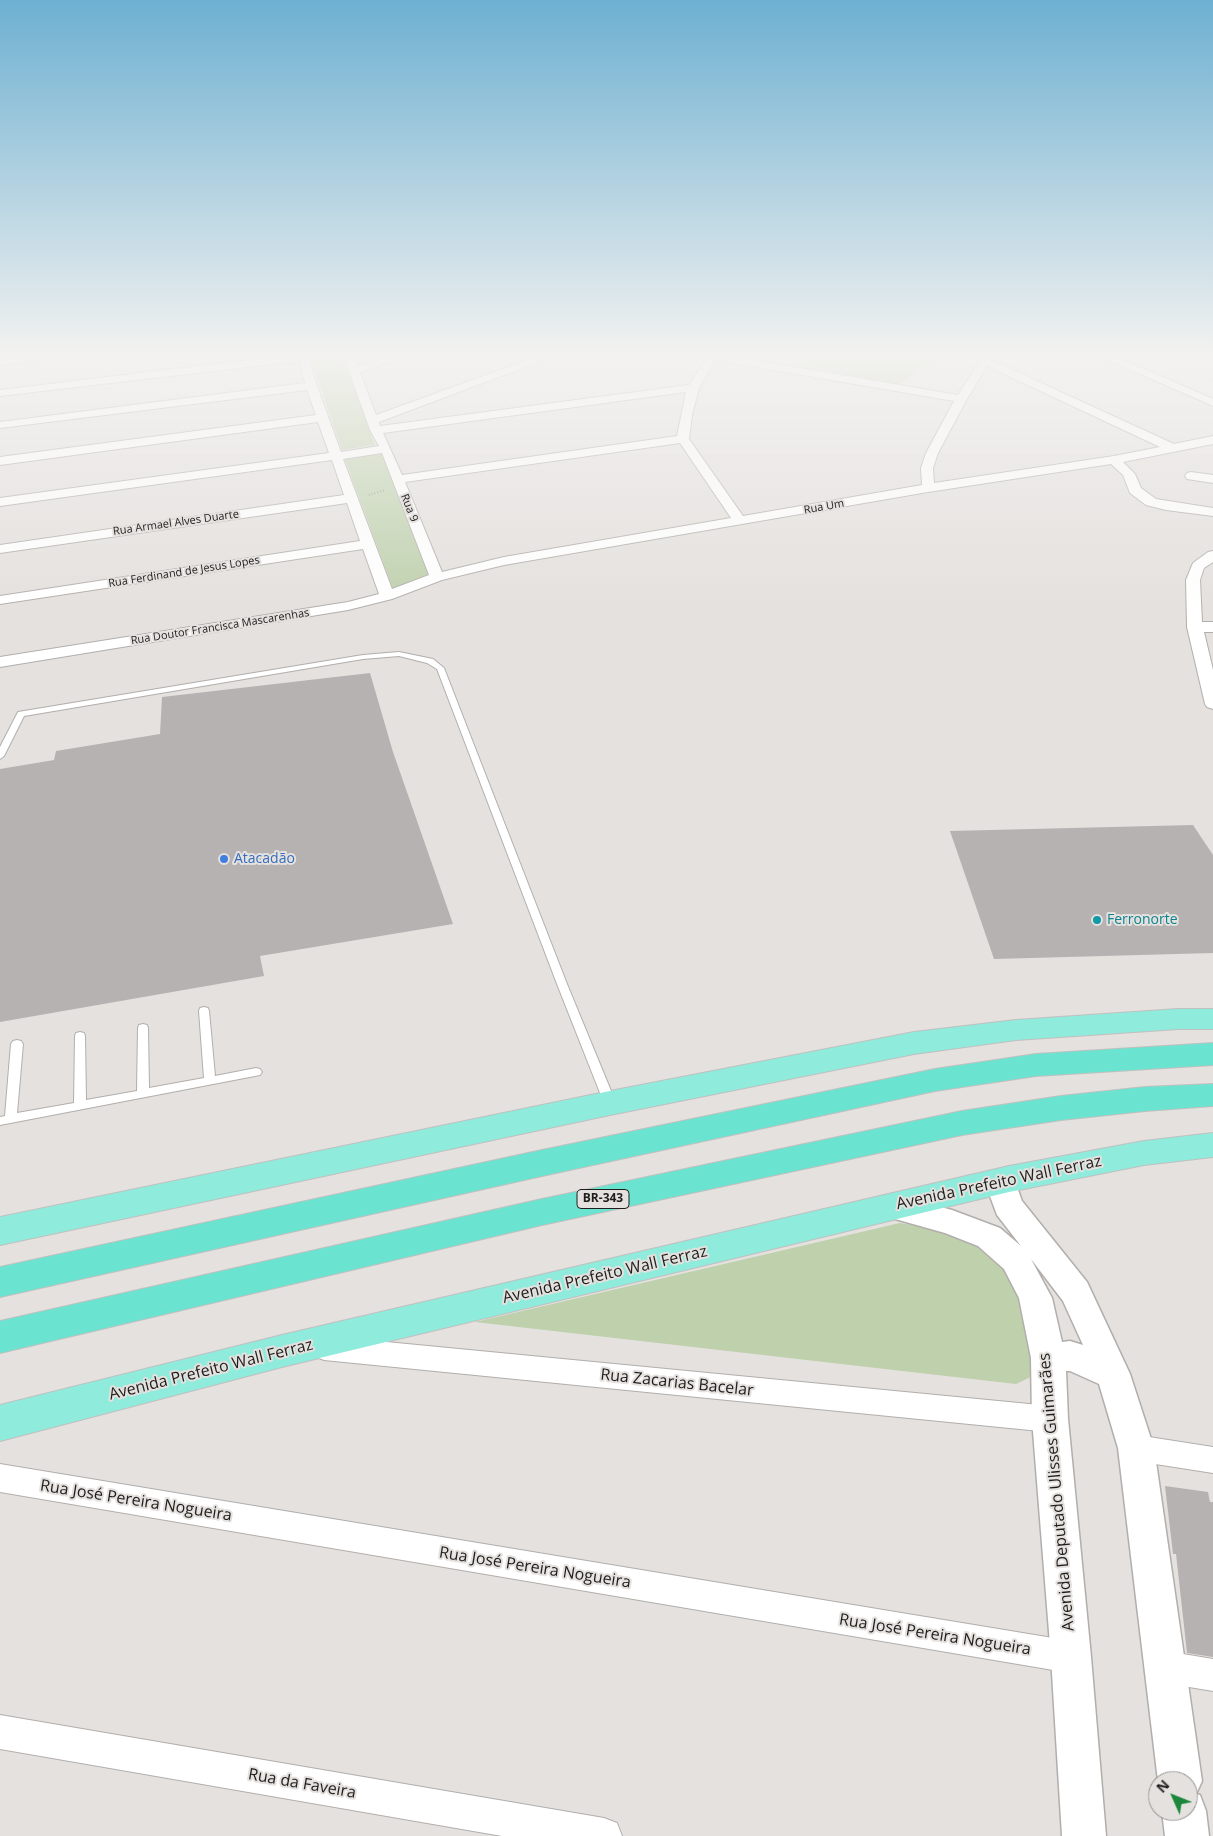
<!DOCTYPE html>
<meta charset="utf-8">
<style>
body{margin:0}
#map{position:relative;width:1213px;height:1836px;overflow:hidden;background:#e4e1de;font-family:"Open Sans",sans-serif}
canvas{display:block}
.north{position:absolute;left:1148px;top:1771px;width:50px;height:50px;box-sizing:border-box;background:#e4e1de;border:1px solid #959390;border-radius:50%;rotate:314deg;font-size:14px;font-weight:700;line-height:20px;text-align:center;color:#1f1e1c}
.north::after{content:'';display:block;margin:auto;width:18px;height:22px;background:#1c873d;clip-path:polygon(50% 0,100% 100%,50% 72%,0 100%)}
</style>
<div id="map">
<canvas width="1213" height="1836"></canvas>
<div class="north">N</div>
</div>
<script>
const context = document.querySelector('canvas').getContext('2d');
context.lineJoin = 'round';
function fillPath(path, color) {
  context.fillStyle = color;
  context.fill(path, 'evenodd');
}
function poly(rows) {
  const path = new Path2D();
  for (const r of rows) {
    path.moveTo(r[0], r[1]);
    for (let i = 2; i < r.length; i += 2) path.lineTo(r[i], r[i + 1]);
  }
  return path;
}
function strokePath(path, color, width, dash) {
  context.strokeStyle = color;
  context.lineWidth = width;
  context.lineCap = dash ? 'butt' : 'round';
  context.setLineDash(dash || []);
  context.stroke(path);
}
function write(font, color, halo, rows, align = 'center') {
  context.font = font + ' "Open Sans",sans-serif';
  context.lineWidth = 4;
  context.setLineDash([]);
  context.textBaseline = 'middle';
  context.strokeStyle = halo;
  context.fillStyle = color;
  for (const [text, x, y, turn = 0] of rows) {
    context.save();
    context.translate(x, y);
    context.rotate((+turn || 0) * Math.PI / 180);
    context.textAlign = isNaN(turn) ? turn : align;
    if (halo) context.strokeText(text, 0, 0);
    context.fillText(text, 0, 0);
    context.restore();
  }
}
fillPath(poly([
 [309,354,342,354,375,445,342,450],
 [814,354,920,354,938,358,898,385,797,365],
 [384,452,431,573,393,589,344,457],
 [900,1223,962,1233,993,1248,1015,1281,1041,1372,1016,1384,475,1322]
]), '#bed0ac');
fillPath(poly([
 [370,673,393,752,453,924,260,956,264,976,0,1022,0,769,54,760,56,751,160,734,162,697],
 [1193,825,1213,855,1213,953,994,959,950,831],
 [1165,1486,1208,1492,1210,1502,1213,1502,1213,1657,1187,1653,1176,1554,1173,1554]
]), '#b7b2b2');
const service = poly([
 [399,652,433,659,444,668,567,984,616,1103,614,1106,610,1107,606,1106,604,1103,557,984,437,669,427,663,399,656,363,659,24,716,4,756,0,759,0,747,18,712,363,655,399,652],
 [204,1007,208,1008,209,1011,215,1076,256,1068,260,1069,262,1072,260,1075,0,1125,0,1117,5,1116,11,1044,13,1041,17,1040,21,1041,23,1044,17,1113,74,1103,75,1036,76,1033,80,1032,84,1033,85,1036,86,1100,137,1091,138,1028,139,1025,143,1024,147,1025,148,1028,149,1088,204,1078,199,1011,200,1008,204,1007]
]);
const minor = poly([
 [36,354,69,354,64,357,0,365,0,359,36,354],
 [297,354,307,354,317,386,341,452,379,446,370,430,343,354,353,354,358,366,393,354,409,354,360,373,376,415,544,354,560,354,379,422,380,426,689,385,706,359,691,354,719,354,958,395,984,354,994,354,991,360,1174,444,1213,436,1213,444,1123,462,1135,474,1141,488,1156,499,1213,508,1213,516,1166,510,1146,505,1130,493,1123,475,1111,464,928,492,504,565,442,580,392,599,348,610,0,667,0,657,348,602,379,594,363,549,0,604,0,596,360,541,347,503,0,553,0,545,344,495,332,460,0,506,0,498,329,453,318,422,0,465,0,457,316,415,307,390,0,428,0,422,305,383,299,361,0,396,0,390,297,354],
 [715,360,954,401,926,453,921,468,922,485,743,516,689,439,692,415,699,388,715,360],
 [987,366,1160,447,1114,456,934,483,933,468,938,453,967,399,987,366],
 [686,392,677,436,402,475,383,433,686,392],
 [680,443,731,518,504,557,442,572,405,482,680,443],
 [382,453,429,575,392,589,343,459,382,453],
 [1095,354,1110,354,1213,399,1213,406,1095,354],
 [1191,472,1213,475,1213,483,1187,479,1185,476,1187,473,1191,472],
 [1213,551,1213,562,1204,568,1200,580,1202,622,1213,622,1213,632,1204,632,1213,670,1213,709,1207,707,1205,704,1187,627,1186,580,1193,563,1208,552,1213,551],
 [324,1336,1050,1406,1060,1410,1064,1419,1060,1428,1050,1432,324,1360,314,1356,310,1348,314,1340,324,1336],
 [1136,1435,1213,1447,1213,1473,1136,1461,1126,1457,1122,1448,1126,1439,1136,1435],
 [0,1464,1071,1641,1082,1646,1087,1657,1082,1668,1071,1673,0,1492,0,1464],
 [1165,1651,1213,1659,1213,1691,1165,1683,1153,1679,1149,1667,1153,1655,1165,1651],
 [0,1715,604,1818,617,1823,622,1836,502,1836,0,1749,0,1715]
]);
const tertiary = poly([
 [1009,1167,1020,1171,1024,1179,1018,1190,1022,1201,1087,1282,1130,1374,1154,1448,1202,1781,1196,1794,1200,1795,1206,1811,1209,1836,1165,1836,1162,1811,1188,1811,1188,1781,1158,1781,1118,1448,1099,1384,1070,1371,1066,1371,1068,1419,1091,1657,1106,1836,1062,1836,1051,1657,1032,1419,1031,1358,1019,1298,1004,1269,978,1246,945,1233,881,1215,876,1206,881,1197,892,1194,952,1210,1000,1228,1021,1246,997,1215,987,1188,998,1171,1009,1167],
 [1031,1259,1063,1301,1083,1345,1070,1341,1062,1342,1052,1298,1031,1259]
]);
const primary = poly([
 [1178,1009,1213,1009,1213,1029,1178,1029,1016,1040,914,1054,610,1115,0,1245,0,1217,610,1091,914,1032,1016,1020,1178,1009],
 [1213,1133,1213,1157,1144,1165,1009,1192,282,1367,0,1441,0,1405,282,1335,1009,1166,1144,1141,1213,1133]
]);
const trunk = poly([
 [1213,1043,1213,1065,1036,1076,935,1091,542,1176,0,1297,0,1267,542,1150,935,1069,1036,1054,1213,1043],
 [1213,1084,1213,1106,1145,1111,1061,1120,962,1135,542,1225,0,1353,0,1321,542,1199,962,1111,1061,1096,1145,1087,1213,1084]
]);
strokePath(service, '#b2aeab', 2);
strokePath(minor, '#b2aeab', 2);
strokePath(tertiary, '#b2aeab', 3);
strokePath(primary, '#c0c0bf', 2);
strokePath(trunk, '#c0c0bf', 2);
strokePath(poly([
 [321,360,335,361],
 [369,495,385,490]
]), '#7b7977', 2, [0.5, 2.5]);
fillPath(service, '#fff');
fillPath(minor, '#fff');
fillPath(tertiary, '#fff');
fillPath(primary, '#8febdc');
fillPath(trunk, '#6ae4d0');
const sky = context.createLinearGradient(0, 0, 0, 611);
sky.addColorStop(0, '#6db0d1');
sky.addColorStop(0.58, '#f3f2f0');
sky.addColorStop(1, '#f3f2f000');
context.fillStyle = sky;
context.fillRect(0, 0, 1213, 611);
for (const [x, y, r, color] of [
 [224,859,5,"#3f7fe0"],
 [1097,920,5,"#0f9aa8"]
]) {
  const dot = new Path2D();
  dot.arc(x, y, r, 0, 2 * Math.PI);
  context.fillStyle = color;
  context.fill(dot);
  strokePath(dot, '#e4e1de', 2);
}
write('11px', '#1f1e1c', '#e4e1de', [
 ["Rua Um",824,507,-10],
 ["Rua 9",409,508,68],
 ["Rua Armael Alves Duarte",176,523,-8],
 ["Rua Ferdinand de Jesus Lopes",184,572,-9],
 ["Rua Doutor Francisca Mascarenhas",220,627,-9]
]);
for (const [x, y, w] of [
 [603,1199,52]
]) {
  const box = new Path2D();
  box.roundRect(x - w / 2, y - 9.5, w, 19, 4);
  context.fillStyle = '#e4e1de';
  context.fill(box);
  strokePath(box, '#1f1e1c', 1);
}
write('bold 12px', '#1f1e1c', null, [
 ["BR-343",603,1199]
]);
write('14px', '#366cbe', '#e4e1de', [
 ["Atacadão",234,859]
], 'left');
write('14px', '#0d838f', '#e4e1de', [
 ["Ferronorte",1107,920]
], 'left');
write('16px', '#1f1e1c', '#e4e1de', [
 ["Avenida Prefeito Wall Ferraz",999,1183,-12],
 ["Avenida Prefeito Wall Ferraz",605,1275,-13],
 ["Avenida Prefeito Wall Ferraz",211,1370,-14],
 ["Rua Zacarias Bacelar",677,1383,6],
 ["Avenida Deputado Ulisses Guimarães",1057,1492,-95],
 ["Rua José Pereira Nogueira",136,1501,9],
 ["Rua José Pereira Nogueira",535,1568,9],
 ["Rua José Pereira Nogueira",935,1635,9],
 ["Rua da Faveira",302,1784,10]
]);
</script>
